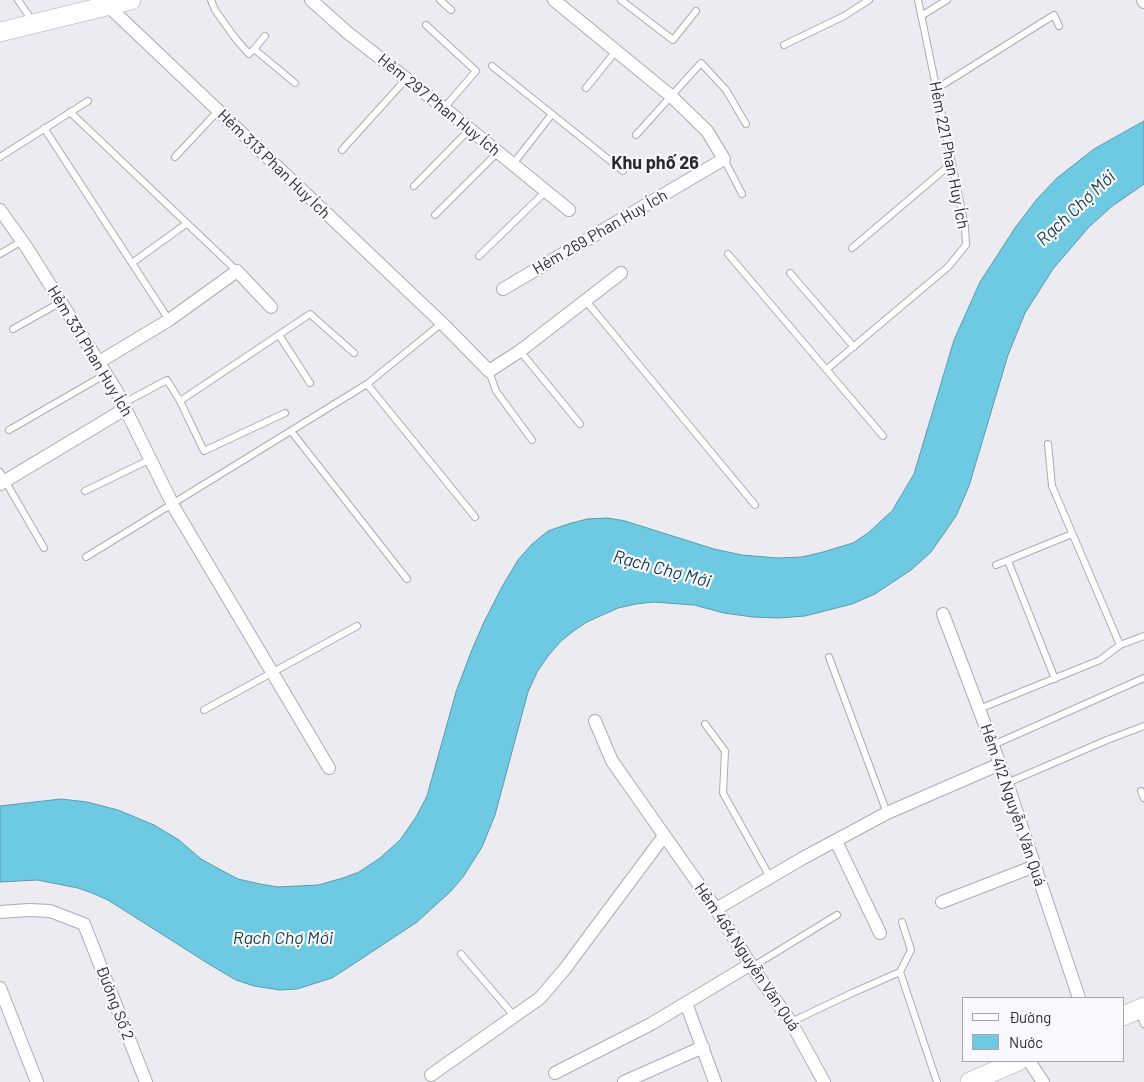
<!DOCTYPE html>
<meta charset="utf-8">
<style>
body{margin:0}
#map{position:relative;width:1144px;height:1082px;overflow:hidden;background:#ebebf1;font-family:Barlow,sans-serif}
canvas{display:block}
.legend{position:absolute;left:962px;top:997px;width:162px;height:65px;box-sizing:border-box;background:#f8f8fe;border:1px solid #a7a7ac;margin:0;padding:6px 9px;list-style:none;font-size:15px;color:#2e2e31}
.legend li{display:flex;align-items:center;gap:10px;height:25px}
.legend b{width:25px;border:1px solid #a7a7ac}
</style>
<div id="map">
<canvas width="1144" height="1082"></canvas>
<ul class="legend">
<li><b style="height:6px;background:#fff"></b>Đường</li>
<li><b style="height:14px;background:#6dcae2"></b>Nước</li>
</ul>
</div>
<script>
const context = document.querySelector('canvas').getContext('2d');
context.lineJoin = 'round';
function fillPath(path, color) {
  context.fillStyle = color;
  context.fill(path, 'evenodd');
}
function poly(rows) {
  const path = new Path2D();
  for (const r of rows) {
    path.moveTo(r[0], r[1]);
    for (let i = 2; i < r.length; i += 2) path.lineTo(r[i], r[i + 1]);
  }
  return path;
}
function strokePath(path, color, width, dash) {
  context.strokeStyle = color;
  context.lineWidth = width;
  context.lineCap = dash ? 'butt' : 'round';
  context.setLineDash(dash || []);
  context.stroke(path);
}
function write(font, color, halo, rows, align = 'center') {
  context.font = font + ' Barlow,sans-serif';
  context.lineWidth = 4.5;
  context.setLineDash([]);
  context.textBaseline = 'middle';
  context.strokeStyle = halo;
  context.fillStyle = color;
  for (const [text, x, y, turn = 0] of rows) {
    context.save();
    context.translate(x, y);
    context.rotate((+turn || 0) * Math.PI / 180);
    context.textAlign = isNaN(turn) ? turn : align;
    if (halo) context.strokeText(text, 0, 0);
    context.fillText(text, 0, 0);
    context.restore();
  }
}
const water = poly([
 [1144,121,1144,184,1111,207,1088,228,1053,269,1025,313,1008,355,969,486,956,516,931,552,911,570,875,594,852,604,805,616,779,618,753,617,724,613,694,605,653,602,636,604,618,608,587,622,575,630,561,641,548,656,537,672,528,692,495,815,482,847,463,877,450,892,417,922,352,965,332,978,297,989,280,990,254,986,236,980,212,966,108,900,92,893,78,888,37,880,0,882,0,806,61,799,87,802,118,810,154,825,179,840,201,859,221,870,238,879,260,884,278,887,318,885,343,878,359,872,380,858,400,840,416,817,427,796,456,692,471,652,484,622,503,585,518,560,531,545,548,531,568,524,587,519,608,518,625,521,714,549,742,555,778,558,802,557,823,552,853,543,868,533,892,511,914,474,954,340,980,282,1015,228,1037,199,1057,178,1094,149,1144,121]
]);
fillPath(water, '#6dcae2');
strokePath(water, '#5a9bad', 1);
const service = poly([
 [18,0,33,22],
 [211,0,215,10,235,38,249,54,254,49,295,83],
 [440,0,451,10],
 [621,0,673,40,696,11],
 [921,16,947,0],
 [426,25,476,71,444,108],
 [784,45,844,16,869,0],
 [254,49,265,36],
 [492,66,623,171],
 [586,88,616,51],
 [936,89,1054,15,1059,26],
 [70,112,237,271],
 [44,128,169,320],
 [636,135,701,63,726,90,746,124],
 [342,150,407,78],
 [0,157,88,101],
 [175,157,218,111],
 [724,159,742,194],
 [513,164,552,114],
 [414,186,470,129],
 [435,215,498,152],
 [852,248,952,163],
 [0,254,22,241],
 [728,254,883,436],
 [479,256,546,191],
 [132,263,186,224],
 [790,273,854,347],
 [586,301,755,505],
 [13,329,61,302],
 [279,335,310,383],
 [520,351,580,424],
 [827,369,948,267,966,245,965,226,918,0],
 [489,371,496,391,532,440],
 [367,384,475,517],
 [180,401,204,451,285,413],
 [122,404,167,380,180,401,310,314,354,353],
 [9,430,106,374],
 [291,431,407,579],
 [1048,444,1052,486,1120,645],
 [0,472,44,548],
 [85,491,151,459],
 [86,557,367,384,442,323],
 [1008,561,1055,679],
 [996,565,1072,534],
 [829,657,887,813],
 [979,709,1100,660,1120,645,1144,636],
 [204,710,357,626],
 [705,724,725,751,723,793,770,877],
 [993,745,1144,678],
 [1007,783,1107,740,1144,726],
 [1141,791,1144,798],
 [902,922,911,950,900,972,937,1082],
 [461,954,515,1017],
 [752,967,837,915],
 [1138,1011,1144,1024],
 [791,1022,852,993,900,972]
]);
const minor = poly([
 [311,0,348,33,444,108,569,210],
 [1143,0,1144,2],
 [107,5,442,323,489,371,520,351,621,273],
 [0,210,27,248,116,390,170,499],
 [503,289,724,159,707,131,671,96,554,0],
 [99,362,169,320,237,271,271,307],
 [0,484,125,409],
 [172,504,329,768],
 [943,614,1007,783,1079,998],
 [595,721,612,761,716,909,752,967,791,1022,824,1082],
 [836,841,880,933],
 [942,902,1035,866],
 [716,909,803,858,887,813,1000,764],
 [0,912,29,910,50,911,84,924,146,1082],
 [0,988,37,1082],
 [686,1003,715,1082],
 [1029,1061,1043,1082],
 [555,1073,651,1024,751,964],
 [431,1075,540,998,564,970,664,836],
 [624,1082,703,1047]
]);
const secondary = poly([
 [0,32,131,0],
 [1123,1016,1144,1007],
 [970,1082,1018,1061]
]);
strokePath(service, '#acacb2', 8);
strokePath(minor, '#acacb2', 14);
strokePath(secondary, '#acacb2', 20);
strokePath(service, '#fff', 6);
strokePath(minor, '#fff', 12);
strokePath(secondary, '#fff', 19);
write('16px', '#2e2e31', '#f8f8fe', [
 ["Hẻm 297 Phan Huy Ích",439,105,39],
 ["Hẻm 221 Phan Huy Ích",949,155,79],
 ["Hẻm 313 Phan Huy Ích",274,164,44],
 ["Hẻm 269 Phan Huy Ích",600,232,-30],
 ["Hẻm 331 Phan Huy Ích",90,351,59],
 ["Hẻm 412 Nguyễn Văn Quá",1013,805,71],
 ["Hẻm 464 Nguyễn Văn Quá",747,957,56],
 ["Đường Số 2",115,1003,69]
]);
write('bold 18px', '#2a2a2e', '#f8f8fe', [
 ["Khu phố 26",655,163]
]);
write('italic 18px', '#19434e', '#f8f8fe', [
 ["Rạch Chợ Mới",1076,208,-43],
 ["Rạch Chợ Mới",662,569,15],
 ["Rạch Chợ Mới",283,938]
]);
</script>
